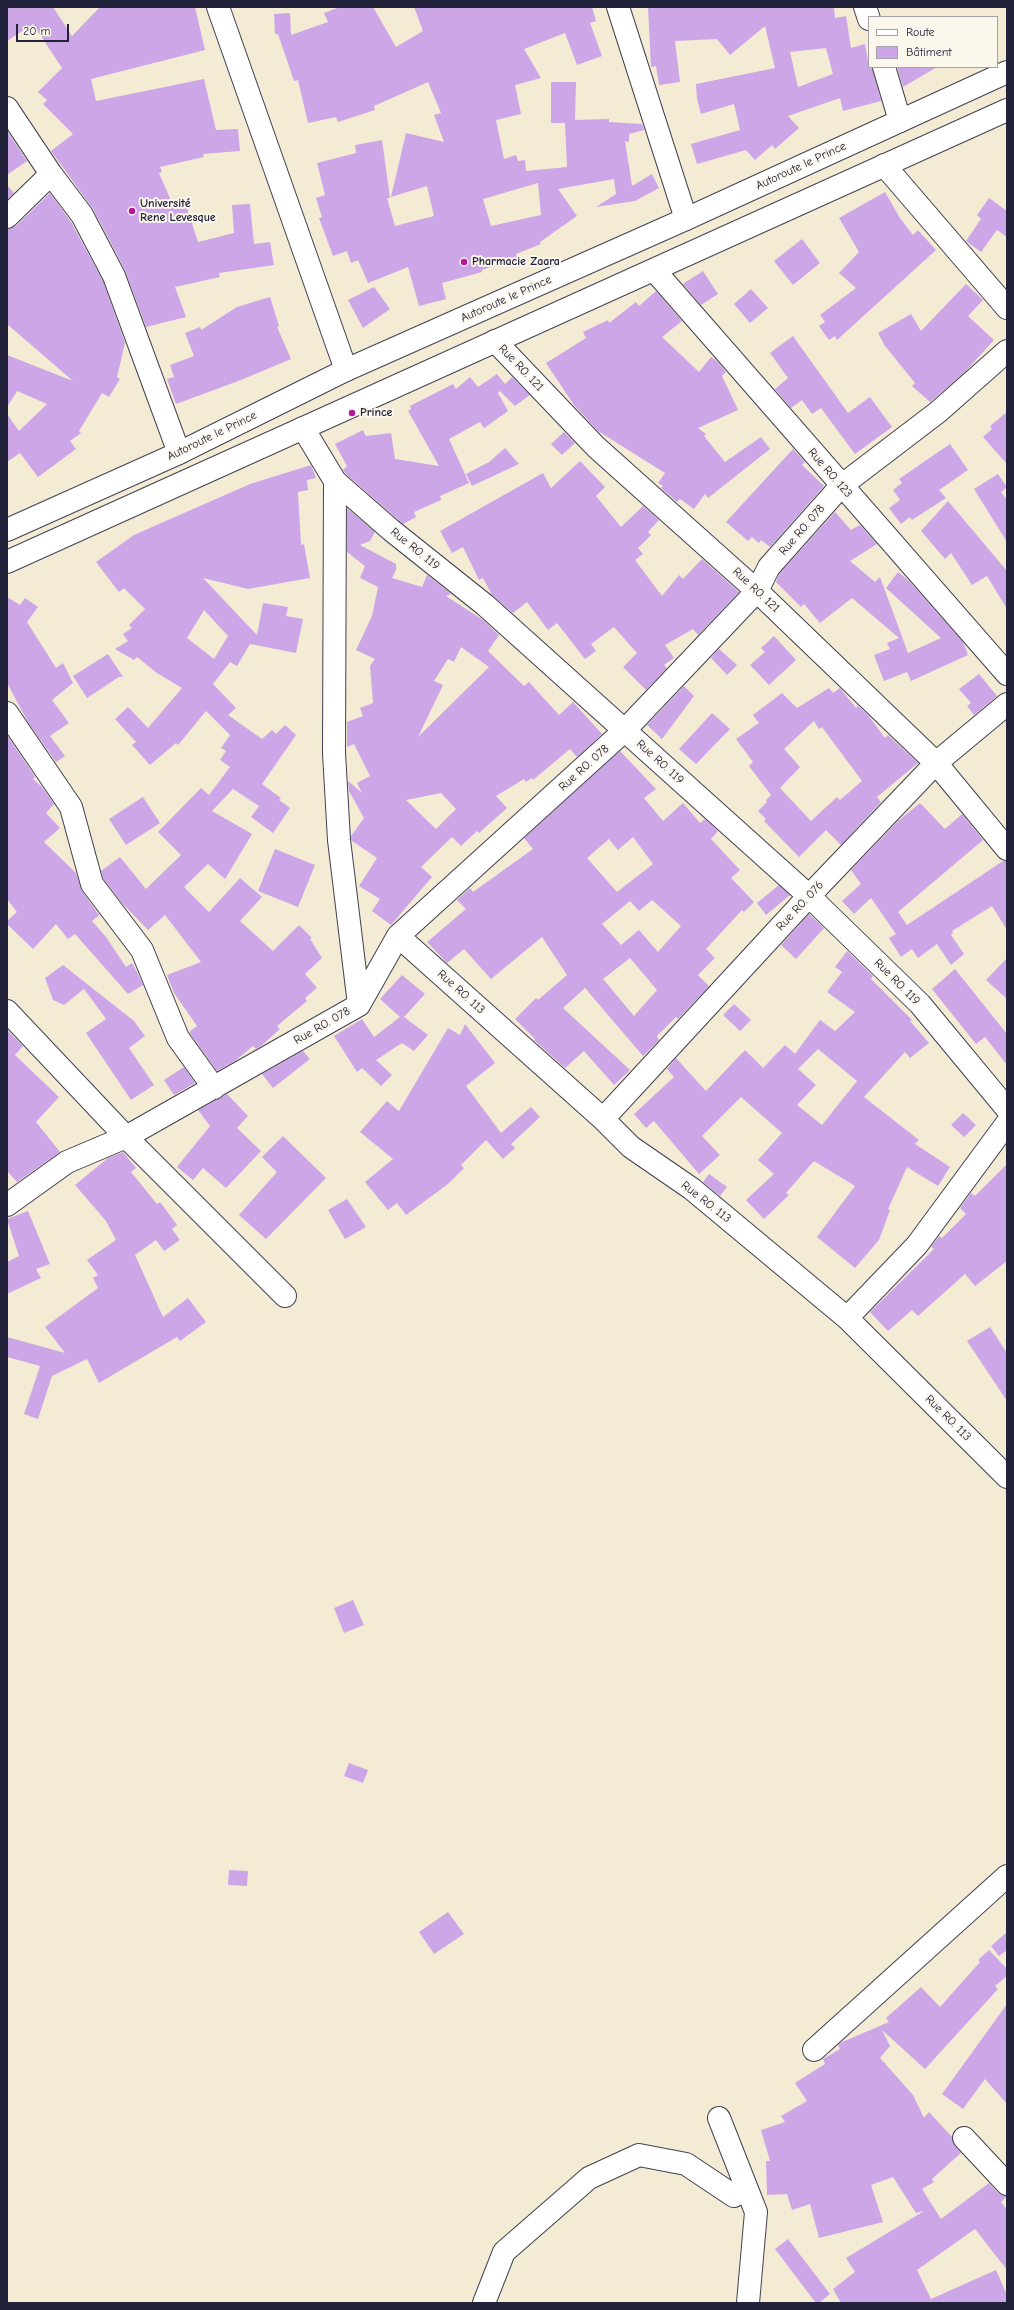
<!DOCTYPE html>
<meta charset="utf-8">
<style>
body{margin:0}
#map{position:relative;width:1014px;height:2310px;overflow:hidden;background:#f4ebd5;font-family:"Comic Neue",sans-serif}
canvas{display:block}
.frame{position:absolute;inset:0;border:8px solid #22223b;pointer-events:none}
.legend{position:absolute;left:868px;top:16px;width:130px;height:52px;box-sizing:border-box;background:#fbf7ec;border:1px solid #a4a2a5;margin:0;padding:5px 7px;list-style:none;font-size:12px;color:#22223b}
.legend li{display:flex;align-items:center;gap:8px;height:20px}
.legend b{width:20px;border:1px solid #a4a2a5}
.scale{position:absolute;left:16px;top:24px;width:53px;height:18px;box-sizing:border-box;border:2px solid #22223b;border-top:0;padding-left:5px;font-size:12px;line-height:14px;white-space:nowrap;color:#22223b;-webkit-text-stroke:3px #fbf7ec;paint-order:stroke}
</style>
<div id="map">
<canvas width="1014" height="2310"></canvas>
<div class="frame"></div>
<ul class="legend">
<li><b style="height:5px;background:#fff"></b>Route</li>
<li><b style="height:11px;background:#cca6e7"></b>Bâtiment</li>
</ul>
<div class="scale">20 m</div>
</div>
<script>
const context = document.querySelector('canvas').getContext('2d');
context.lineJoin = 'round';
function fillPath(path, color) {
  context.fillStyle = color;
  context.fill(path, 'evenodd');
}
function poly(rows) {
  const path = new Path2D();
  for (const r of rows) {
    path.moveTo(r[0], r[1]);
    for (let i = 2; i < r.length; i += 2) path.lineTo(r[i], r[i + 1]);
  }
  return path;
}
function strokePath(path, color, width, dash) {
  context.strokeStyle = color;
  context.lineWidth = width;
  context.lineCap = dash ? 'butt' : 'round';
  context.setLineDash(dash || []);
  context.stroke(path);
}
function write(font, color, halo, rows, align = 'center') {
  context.font = font + ' "Comic Neue",sans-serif';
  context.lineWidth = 4;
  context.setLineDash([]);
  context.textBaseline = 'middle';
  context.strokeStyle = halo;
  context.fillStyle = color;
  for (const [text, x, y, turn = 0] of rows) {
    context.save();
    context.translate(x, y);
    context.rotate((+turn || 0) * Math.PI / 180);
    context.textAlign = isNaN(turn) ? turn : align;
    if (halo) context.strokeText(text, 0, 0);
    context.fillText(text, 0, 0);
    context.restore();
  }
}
fillPath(poly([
 [7,7,53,7,72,36,100,7,195,7,205,50,91,79,96,101,204,79,216,130,238,129,240,151,203,154,204,157,160,167,162,172,159,173,172,203,185,202,198,242,234,233,232,205,250,204,254,244,270,242,274,265,219,273,220,277,175,287,186,317,146,327,125,270,93,209,51,151,73,134,43,104,47,100,38,92,62,68,33,24,7,41],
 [340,7,373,7,396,47,423,31,414,7,592,7,596,21,590,23,602,56,577,65,565,33,524,49,541,78,515,85,521,114,496,120,504,159,516,155,518,161,525,160,526,171,567,167,565,123,551,123,551,82,576,82,575,120,609,119,609,122,642,124,644,130,629,134,629,142,625,141,632,186,652,174,659,188,635,201,596,207,616,194,614,179,558,189,577,216,540,242,541,244,516,254,518,258,482,270,482,272,442,283,446,299,419,306,408,267,368,283,358,260,351,263,347,251,333,256,319,218,322,217,316,198,325,195,317,163,356,153,355,145,382,140,390,198,387,198,395,226,434,216,427,186,391,197,406,133,444,142,434,115,441,113,428,82,374,106,375,110,338,122,336,117,308,123,298,80,294,81,278,34,275,34,274,14,290,13,291,35,328,22,324,13],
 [538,183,541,215,491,226,483,199],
 [648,7,834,7,835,18,846,16,851,48,865,44,869,67,872,67,881,101,843,111,840,98,788,116,799,128,775,149,772,145,755,160,746,150,697,164,691,144,740,130,734,104,701,114,697,99,696,84,775,68,765,26,730,55,717,39,675,41,680,82,659,85,656,66,651,67],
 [826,48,833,74,798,87,790,52],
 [897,67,937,67,903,87],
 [7,131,27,161,7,175],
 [7,185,14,193,7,200],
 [885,192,900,218,913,235,918,230,936,250,837,340,835,336,829,340,819,326,825,322,820,315,856,288,839,273,859,252,839,218],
 [50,193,71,222,103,281,125,343,117,377,120,379,109,397,102,393,79,431,81,433,70,441,76,449,38,477,20,453,7,462,7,414,19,431,47,404,17,391,7,407,7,355,73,381,7,324,7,229,16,226],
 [989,198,1007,211,1007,237,997,230,981,252,966,241,981,219,977,215],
 [802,239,820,263,793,285,774,261],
 [703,271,718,294,701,305,683,284],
 [966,284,983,300,968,316,994,340,964,373,930,402,912,386,915,383,885,346,878,333,911,314,921,331],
 [374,287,390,309,363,328,348,300],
 [751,289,768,308,750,323,734,304],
 [656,291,682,321,662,337,699,372,711,357,718,362,726,372,722,376,738,410,698,428,706,434,704,436,725,462,761,437,770,449,708,498,705,494,694,509,680,499,677,502,661,488,663,486,658,483,665,473,598,431,574,405,546,363,586,338,583,332,608,320,609,323,636,302,639,306],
 [270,297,279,326,277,327,291,359,241,380,176,404,167,379,174,377,170,365,194,356,185,333,200,327,201,330,237,307],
 [793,336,848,413,870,397,892,427,855,454,821,408,812,414,802,400,791,408,775,389,788,378,770,353],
 [497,374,505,384,512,377,530,395,515,406,500,391,498,393,508,411,484,428,480,422,449,439,469,483,440,496,441,500,414,512,416,517,403,524,345,473,343,470,347,466,335,444,363,430,366,436,391,433,395,459,439,466,408,411,411,409,410,406,453,384,456,389,470,377,478,387],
 [1007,412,1007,464,983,437,992,429,990,426],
 [564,432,575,443,562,455,551,444],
 [950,444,968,470,939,490,946,498,912,520,910,517,901,524,889,508,900,500,893,490,902,483,899,479],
 [505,448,519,464,472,486,466,474,489,462],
 [793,449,805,462,802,465,824,486,770,547,761,540,759,543,752,537,748,541,726,522],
 [580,461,605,487,596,496,621,527,643,506,659,520,648,532,651,535,638,548,643,554,635,560,662,596,679,575,683,579,702,559,739,592,698,635,693,629,665,645,674,658,664,665,667,668,646,690,623,667,637,653,614,627,591,644,596,651,585,659,557,623,548,630,527,602,513,613,492,595,483,578,479,580,463,547,452,553,440,531,543,473,551,488],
 [311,465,316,478,307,480,308,490,298,492,301,545,304,544,310,578,248,589,203,578,257,635,263,603,288,607,286,616,303,619,296,653,250,644,237,666,230,662,213,684,236,708,228,715,262,739,272,730,276,734,285,725,296,735,262,784,281,798,279,800,290,808,273,833,251,817,259,806,233,789,212,811,252,834,225,879,208,864,184,887,209,912,240,878,262,897,240,921,273,951,299,925,312,938,310,939,322,958,305,974,317,988,305,998,307,1001,277,1026,280,1029,261,1046,256,1049,253,1046,235,1061,217,1071,189,1032,197,1026,174,993,167,975,201,962,165,915,148,930,122,903,103,878,101,871,120,857,146,889,181,855,158,832,201,788,209,795,230,767,220,760,226,751,221,748,230,735,206,711,178,745,176,743,150,765,132,745,136,742,115,719,128,707,148,728,182,688,157,673,137,657,134,660,115,649,128,641,123,634,132,628,129,625,145,609,124,588,119,592,96,562,134,535,250,484],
 [204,610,228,636,214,659,187,638],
 [998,474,1007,487,1001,492,1007,500,1007,542,974,489],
 [948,501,1007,571,1007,609,987,576,972,585,951,553,945,559,921,531],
 [347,508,375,532,370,541,360,545,396,564,396,570,392,578,422,587,427,575,451,594,446,596,483,620,499,635,488,651,524,686,529,682,559,715,573,702,602,734,577,757,570,749,533,780,532,778,526,782,524,779,496,796,507,808,479,833,477,831,461,846,452,837,421,867,432,877,391,925,372,911,380,899,359,886,377,858,352,841,351,839,351,836,364,818,349,791,348,781,362,793,357,783,370,776,354,744,347,747,347,722,363,716,360,708,373,703,370,666,375,659,356,650,372,616,378,587,360,578,365,566,347,552],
 [461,647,489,667,418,737,443,685,434,681,448,659,454,662],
 [441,793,456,809,436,829,406,800],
 [835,512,851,530,860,525,877,544,850,561,875,582,880,577,908,653,941,638,886,588,898,572,909,581,963,642,968,655,911,681,907,672,884,681,874,655,890,649,887,643,899,638,852,598,820,623,804,604,801,607,776,582,779,574],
 [7,597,20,605,25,598,38,607,27,622,56,668,63,663,73,683,52,700,69,723,50,736,65,756,56,762,28,722,7,683],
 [774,636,796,660,769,685,750,665,765,652,761,648],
 [719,649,737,665,727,675,711,658],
 [108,654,123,677,119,677,87,698,73,676],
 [979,674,997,696,974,715,967,706,971,703,959,689],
 [684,686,694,696,662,739,647,725],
 [829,688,833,693,840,688,856,708,858,706,868,715,885,738,888,735,918,763,877,797,881,802,841,845,826,830,799,857,764,821,766,819,758,811,767,802,766,800,771,795,749,766,753,762,736,739,759,723,753,715,782,693,797,708],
 [814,721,819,729,822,727,862,781,840,800,837,797,811,821,780,788,800,767,784,749],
 [712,713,730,729,696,764,679,749],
 [7,735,35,777,33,779,42,787,54,804,46,813,60,828,44,842,76,873,82,891,99,915,92,921,106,937,126,967,132,963,137,972,143,985,128,994,75,934,68,939,56,924,33,949,7,924,7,921,17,912,7,899],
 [620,751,656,789,644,798,663,821,683,803,700,823,705,819,718,831,711,839,740,870,731,878,754,902,744,912,742,910,706,949,715,958,698,975,709,986,678,1019,676,1017,657,1036,659,1040,643,1056,585,988,563,1008,630,1070,614,1085,584,1051,565,1068,534,1040,535,1039,515,1019,536,998,538,1000,567,975,542,937,491,979,464,949,447,963,427,942,466,909,457,900,470,888,473,892,533,849,524,838],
 [633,837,653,864,617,892,587,858,609,839,618,850],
 [652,900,681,926,658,952,639,930,621,945,602,924,630,901,639,911],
 [630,958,657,990,634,1016,603,979],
 [143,797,160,823,126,845,109,819],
 [920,803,945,829,962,814,983,840,898,912,907,925,1003,861,1007,861,1007,930,992,906,952,931,953,933,951,935,964,954,951,965,937,944,918,958,912,949,901,957,889,938,896,934,871,898,854,914,842,901,861,884,851,870,898,821],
 [275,849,315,865,298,907,258,891],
 [779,885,790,895,766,915,757,903],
 [809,914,824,928,796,959,781,945],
 [847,951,873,976,871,979,912,1020,910,1021,929,1043,910,1058,905,1052,864,1097,919,1140,915,1144,950,1167,938,1186,907,1167,888,1209,890,1210,879,1240,855,1268,817,1237,855,1186,814,1161,786,1193,789,1195,764,1219,746,1200,774,1174,758,1160,782,1133,741,1097,702,1136,720,1155,699,1174,654,1121,646,1128,634,1114,674,1077,667,1069,676,1058,706,1091,745,1050,763,1068,785,1045,795,1054,820,1020,835,1031,855,1012,827,992,842,972,835,967],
 [818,1049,857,1081,822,1125,797,1105,816,1085,798,1069],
 [1007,958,1007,999,986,980],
 [63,965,134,1021,145,1036,129,1048,154,1085,131,1100,86,1033,106,1019,84,989,64,1005,53,1000,45,978],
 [955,969,1007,1034,1007,1065,985,1037,976,1044,932,989],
 [402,975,425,994,404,1017,428,1035,414,1051,402,1043,376,1060,392,1075,381,1086,362,1068,357,1072,334,1036,362,1019,374,1037,400,1017,380,999],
 [734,1004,751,1020,740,1031,723,1015],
 [465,1024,495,1063,466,1086,501,1133,531,1107,540,1117,511,1144,515,1148,503,1159,486,1140,461,1165,464,1168,448,1184,406,1215,397,1203,388,1210,365,1182,393,1159,360,1132,387,1101,399,1111,448,1028,460,1035],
 [7,1030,23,1046,15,1055,59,1097,36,1122,60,1152,17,1182,7,1171],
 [303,1051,310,1059,273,1088,262,1074],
 [184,1067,195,1083,174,1095,164,1080],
 [227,1094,248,1116,237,1128,261,1151,226,1188,203,1168,193,1180,177,1167,210,1126,198,1110],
 [963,1113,976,1125,964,1137,951,1125],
 [283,1136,326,1178,266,1239,239,1215,277,1172,262,1157],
 [123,1152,136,1168,131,1172,157,1204,160,1202,177,1225,172,1229,180,1240,164,1251,156,1240,135,1255,163,1317,188,1298,206,1322,180,1341,177,1337,99,1383,87,1359,52,1376,38,1419,24,1414,40,1366,7,1357,7,1337,65,1353,45,1327,98,1288,93,1278,98,1275,87,1260,116,1240,106,1221,75,1185,108,1158],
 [1007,1164,1007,1261,975,1286,965,1274,918,1316,912,1310,888,1331,870,1312,934,1249,931,1247,939,1236,942,1238,966,1214,960,1208,971,1193,975,1196],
 [709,1174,727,1187,720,1196,703,1182],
 [347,1199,366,1227,345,1239,328,1210],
 [28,1211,50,1264,36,1269,41,1278,7,1294,7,1262,19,1256,7,1219],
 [990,1327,1007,1353,1007,1401,967,1341],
 [353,1600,364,1625,344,1633,334,1608],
 [349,1763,368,1770,363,1783,344,1776],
 [229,1870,248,1871,247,1886,228,1885],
 [448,1912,464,1934,434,1954,419,1932],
 [1007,1932,1007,1950,999,1956,991,1946],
 [989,1950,1007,1969,1007,1976,995,1986,998,1989,925,2069,882,2030,890,2046,880,2058,913,2095,924,2118,929,2112,952,2137,955,2146,961,2153,932,2179,934,2182,922,2189,941,2219,989,2183,998,2193,1007,2196,1001,2202,1007,2210,1007,2270,975,2229,917,2270,931,2299,996,2270,1007,2295,1007,2303,841,2303,833,2289,855,2272,846,2258,924,2211,916,2213,893,2177,871,2185,883,2222,819,2238,810,2204,792,2210,787,2194,767,2195,766,2161,770,2161,761,2130,785,2122,781,2116,807,2101,795,2083,825,2064,823,2059,840,2049,838,2045,840,2043,889,2022,886,2018,921,1987,940,2007,980,1962,978,1960],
 [1007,2004,1007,2104,985,2079,963,2109,942,2094],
 [788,2239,830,2294,819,2303,816,2303,775,2249]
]), '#cca6e7');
const minor = poly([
 [218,7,346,370],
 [618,7,686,219],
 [865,7,869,19],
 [884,67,900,121],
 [7,108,51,174,82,215,114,276,179,453],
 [884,165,1007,308],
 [7,217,51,174],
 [654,270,1007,674],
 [495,341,596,447,757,591,936,763,1007,849],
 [303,428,335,481,391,530,485,605,809,896,920,1004,1007,1109],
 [335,481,334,753,339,840,359,1005],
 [7,713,71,807,92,884,142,950,178,1038,214,1088],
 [398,936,603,1119,631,1147,692,1189,847,1318,1007,1477],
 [7,1011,126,1137,285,1296],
 [603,1119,809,896,936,763,1007,704],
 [7,1205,67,1162,126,1137,359,1005,398,936,624,731,757,591,769,567,841,486,938,412,1007,351],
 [847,1318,917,1245,1007,1123],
 [814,2050,1007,1876],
 [719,2118,756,2212,748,2303],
 [964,2138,1007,2184],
 [484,2303,504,2252,589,2178,639,2155,686,2164,734,2196]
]);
const major = poly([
 [7,530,179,453,346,370,686,219,1007,72],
 [7,562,1007,110]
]);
strokePath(minor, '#424052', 24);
strokePath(major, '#424052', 24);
strokePath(minor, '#fff', 22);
strokePath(major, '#fff', 22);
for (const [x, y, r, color] of [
 [132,211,4,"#b5179e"],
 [464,262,4,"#b5179e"],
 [352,413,4,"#b5179e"]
]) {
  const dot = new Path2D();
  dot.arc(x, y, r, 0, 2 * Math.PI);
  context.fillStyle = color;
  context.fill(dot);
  strokePath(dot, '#fbf7ec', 1.5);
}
write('12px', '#22223b', '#fbf7ec', [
 ["Autoroute le Prince",801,166,-25],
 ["Autoroute le Prince",506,299,-24],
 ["Rue RO. 121",521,368,46],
 ["Autoroute le Prince",212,436,-26],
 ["Rue RO. 123",830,473,49],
 ["Rue RO. 078",802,530,-49],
 ["Rue RO. 119",415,549,39],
 ["Rue RO. 121",756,590,43],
 ["Rue RO. 119",660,762,42],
 ["Rue RO. 078",584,768,-42],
 ["Rue RO. 076",800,906,-47],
 ["Rue RO. 119",897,982,45],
 ["Rue RO. 113",461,992,42],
 ["Rue RO. 078",322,1026,-30],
 ["Rue RO. 113",706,1202,38],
 ["Rue RO. 113",948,1418,45]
]);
write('bold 12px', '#22223b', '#fbf7ec', [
 ["Université",140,204],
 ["Rene Levesque",140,218],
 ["Pharmacie Zaara",472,262],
 ["Prince",360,413]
], 'left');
</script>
